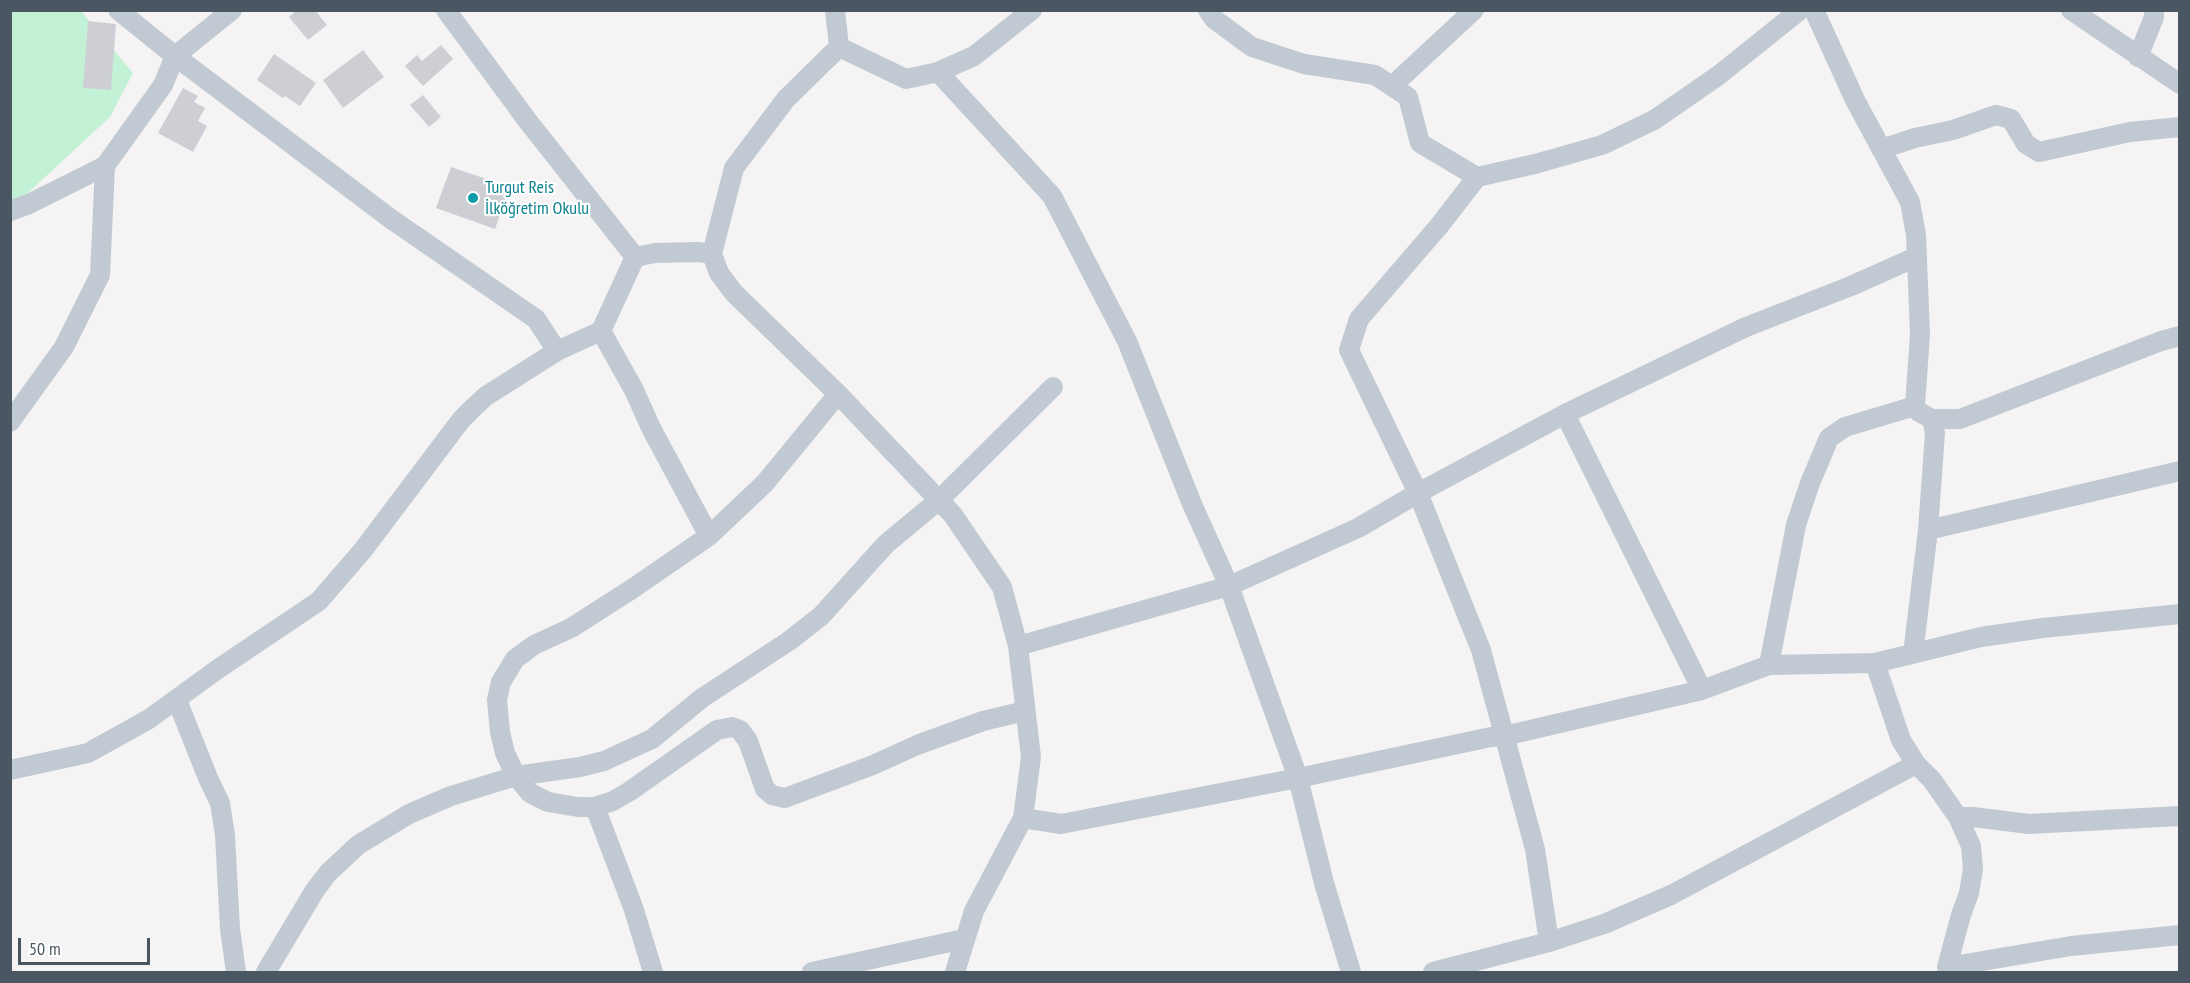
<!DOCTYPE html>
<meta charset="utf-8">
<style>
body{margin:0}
#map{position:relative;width:2190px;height:983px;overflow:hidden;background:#f5f3f3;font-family:"PT Sans Narrow",sans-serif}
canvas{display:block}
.frame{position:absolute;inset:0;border:12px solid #4a5661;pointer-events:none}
.scale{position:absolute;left:18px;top:938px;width:132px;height:27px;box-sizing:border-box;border:3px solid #4a5661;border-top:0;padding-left:8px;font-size:18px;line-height:21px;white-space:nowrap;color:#4a5661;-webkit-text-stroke:4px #fff;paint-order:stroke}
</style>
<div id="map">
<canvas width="2190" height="983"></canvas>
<div class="frame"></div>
<div class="scale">50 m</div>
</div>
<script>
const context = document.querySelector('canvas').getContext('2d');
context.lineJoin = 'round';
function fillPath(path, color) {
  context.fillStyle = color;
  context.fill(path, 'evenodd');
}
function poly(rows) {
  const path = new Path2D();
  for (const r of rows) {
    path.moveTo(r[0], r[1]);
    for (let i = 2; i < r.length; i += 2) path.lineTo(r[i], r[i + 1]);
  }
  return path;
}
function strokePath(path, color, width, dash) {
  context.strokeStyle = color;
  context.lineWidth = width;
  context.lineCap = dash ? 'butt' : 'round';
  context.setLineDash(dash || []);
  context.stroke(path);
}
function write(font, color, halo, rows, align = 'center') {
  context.font = font + ' "PT Sans Narrow",sans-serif';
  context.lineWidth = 4.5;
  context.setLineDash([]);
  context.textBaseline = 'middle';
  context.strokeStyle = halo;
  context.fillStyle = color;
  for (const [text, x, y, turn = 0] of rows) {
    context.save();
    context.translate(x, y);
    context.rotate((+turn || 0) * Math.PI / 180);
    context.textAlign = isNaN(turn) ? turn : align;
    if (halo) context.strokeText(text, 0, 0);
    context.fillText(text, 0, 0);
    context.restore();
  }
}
fillPath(poly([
 [11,11,81,11,133,73,110,117,17,203,11,205]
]), '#c3f1d5');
fillPath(poly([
 [297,10,315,10,327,25,308,40,289,17],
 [88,21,116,24,111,90,83,88],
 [441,45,453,59,423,86,405,66,417,55,422,61],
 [363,50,384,77,343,108,323,80],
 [274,54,316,83,300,106,285,96,283,98,257,80],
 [183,88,198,96,194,102,205,108,198,121,207,126,193,152,158,133],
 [423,95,441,117,429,127,410,105],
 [451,167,510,187,495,229,436,208]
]), '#cdcfd5');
strokePath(poly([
 [118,10,175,56,391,219,536,319,557,351],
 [446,10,527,120,635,257],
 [835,10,839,47],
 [1208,10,1214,19,1252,47,1304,64,1375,75,1408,97,1420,143,1477,177],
 [1814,10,1855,100,1910,202,1916,235,1920,334,1915,406,1919,412,1932,419,1935,433,1928,530,1913,654],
 [2071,10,2180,84],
 [2138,57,2154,17,2154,10],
 [938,72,1052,196,1127,341,1192,504,1229,586,1298,778,1324,883,1351,972],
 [1392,86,1474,10],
 [1881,149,1915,138,1953,130,1996,115,2011,119,2026,144,2039,152,2130,132,2180,127],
 [10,211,29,204,105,166,163,85,175,56,232,10],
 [712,254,734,168,786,99,839,47,906,79,938,72,974,56,1032,10],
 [601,331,634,390,651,428,709,536],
 [838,394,765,483,709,536,632,589,571,628,534,645,515,659,501,682,497,700,500,732,505,753,516,776,530,793,548,802,578,807,595,807,613,801,630,791,717,730,732,727,740,730,748,741,765,789,772,795,785,798,873,765,917,745,983,721,1025,711],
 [1565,414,1702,690],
 [1932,419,1960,419,2161,341,2180,336],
 [10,422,64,347,100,275,105,166],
 [1928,530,2180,471],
 [1018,646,1229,586,1358,528,1418,493,1565,414,1746,327,1851,286,1916,257],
 [1875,663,1901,740,1916,764,1932,780,1958,817,1971,846,1973,869,1969,893,1961,915,1947,967,1948,972],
 [1769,665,1796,525,1810,483,1829,438,1845,427,1915,406],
 [177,700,208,778,220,803,225,835,230,929,236,972],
 [10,770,88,753,149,719,218,669,319,601,363,550,461,420,473,408,486,396,557,351,601,331,635,257,655,253,698,252,712,254,719,273,734,293,838,394,953,515,1002,587,1018,646,1031,757,1023,818,974,911,955,972],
 [595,807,633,907,653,972],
 [1958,817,1973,817,2029,824,2180,816],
 [1023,818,1061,824,1298,778,1491,737,1504,736,1702,690,1769,665,1875,663,1981,637,2043,628,2180,614],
 [1549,942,1535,849,1481,650,1418,493,1349,350,1359,319,1439,226,1477,177,1535,164,1602,145,1654,120,1719,75,1800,10],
 [1947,967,2071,946,2180,935],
 [266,972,315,890,328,873,358,845,409,814,451,796,516,776,580,767,604,761,652,739,702,698,789,641,821,616,886,544,939,500,1053,387],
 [812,972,964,939],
 [1433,972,1549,942,1604,924,1671,895,1916,764]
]), '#c1cad2', 20);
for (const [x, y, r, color] of [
 [473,198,6,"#0f9aa8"]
]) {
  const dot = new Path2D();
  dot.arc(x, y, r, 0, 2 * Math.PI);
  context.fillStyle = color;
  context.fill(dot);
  strokePath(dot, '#fff', 2);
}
write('18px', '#0d838f', '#fff', [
 ["Turgut Reis",485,188],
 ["İlköğretim Okulu",485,209]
], 'left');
</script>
